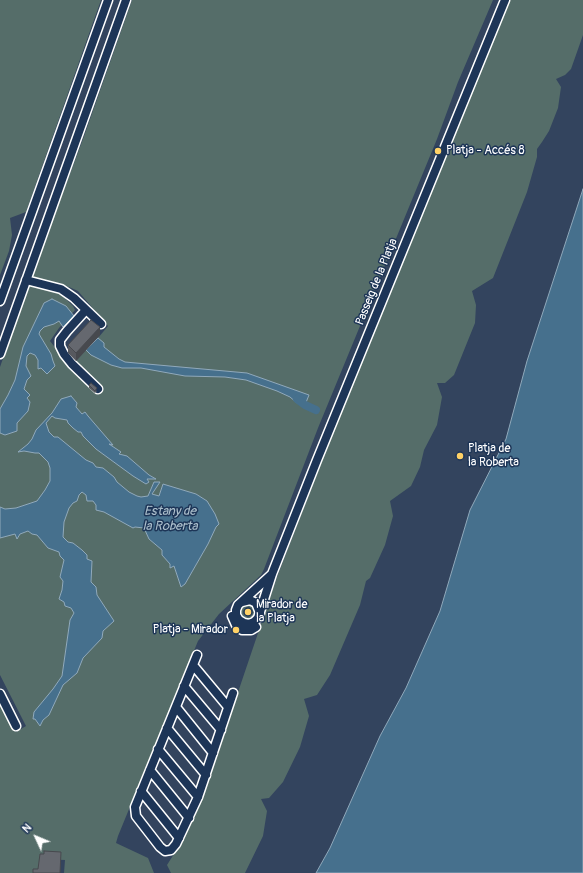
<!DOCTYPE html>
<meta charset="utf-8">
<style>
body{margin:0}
#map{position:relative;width:583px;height:873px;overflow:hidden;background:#33445e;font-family:Pangolin,sans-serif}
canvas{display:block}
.north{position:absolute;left:16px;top:817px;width:40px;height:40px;-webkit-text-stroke:3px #1d3557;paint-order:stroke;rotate:314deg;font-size:11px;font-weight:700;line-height:16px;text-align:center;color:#fff}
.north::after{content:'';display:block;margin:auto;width:14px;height:18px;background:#fff;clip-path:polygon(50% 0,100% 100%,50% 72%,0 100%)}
</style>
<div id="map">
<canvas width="583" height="873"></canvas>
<div class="north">N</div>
</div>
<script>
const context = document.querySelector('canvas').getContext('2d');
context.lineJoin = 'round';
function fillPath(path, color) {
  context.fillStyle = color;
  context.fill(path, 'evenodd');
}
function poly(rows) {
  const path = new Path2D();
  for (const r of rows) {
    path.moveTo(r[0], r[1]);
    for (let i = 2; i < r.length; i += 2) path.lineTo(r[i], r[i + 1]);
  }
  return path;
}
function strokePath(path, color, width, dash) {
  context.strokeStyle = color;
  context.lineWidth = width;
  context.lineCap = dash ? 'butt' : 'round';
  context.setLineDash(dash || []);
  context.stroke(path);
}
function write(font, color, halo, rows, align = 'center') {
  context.font = font + ' Pangolin,sans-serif';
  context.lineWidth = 3;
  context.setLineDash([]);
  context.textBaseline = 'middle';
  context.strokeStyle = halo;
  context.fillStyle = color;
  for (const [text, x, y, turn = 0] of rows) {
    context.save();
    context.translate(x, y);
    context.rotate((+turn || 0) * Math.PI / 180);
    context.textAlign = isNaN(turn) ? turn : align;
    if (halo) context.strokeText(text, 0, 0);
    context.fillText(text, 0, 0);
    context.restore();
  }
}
fillPath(poly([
 [0,0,101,0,26,212,10,218,12,235,9,251,0,275],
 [132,0,493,0,458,82,437,139,318,428,264,569,261,575,219,614,198,641,118,836,116,843,148,858,154,873,64,873,65,860,44,859,38,873,0,873,0,701,16,732,26,726,0,675,0,367,29,284,60,293,73,306,75,310,59,328,50,341,65,360,74,363,86,350,96,348,98,338,108,326,78,291,69,287,31,278,83,139],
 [510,0,583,0,583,35,571,69,565,75,556,79,561,87,558,108,549,131,542,142,537,149,537,157,527,192,493,278,472,291,476,305,475,323,454,375,445,383,437,383,442,397,437,425,424,450,420,467,411,486,390,501,393,516,385,545,370,578,366,581,360,605,330,675,317,695,304,699,309,716,300,747,283,782,269,798,261,799,267,811,263,836,245,873,171,873,167,865,179,846,200,800,213,766,277,577,327,448],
 [242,604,253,604,258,613,250,621,240,618,240,607]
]), '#556d69');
const water = poly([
 [583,189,583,873,316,873,330,848,380,736,406,688,440,611,470,510,506,439,527,361,583,189],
 [52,299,66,306,74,316,63,327,59,321,54,324,44,327,40,331,39,334,51,354,53,361,55,366,47,374,41,368,38,369,38,360,35,355,30,353,27,356,26,366,31,376,27,380,24,389,30,395,27,398,30,402,28,411,17,423,17,431,5,435,0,433,0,409,8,395,15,380,23,347,44,303,52,299],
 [98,338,104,343,104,347,119,359,125,362,247,373,309,395,305,405,297,403,290,397,277,391,246,380,225,377,185,376,141,368,122,368,111,365,91,355,86,350,98,338],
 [71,396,77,403,76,407,82,414,85,412,88,416,113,445,109,444,121,452,119,454,127,456,149,475,156,479,147,479,149,482,146,484,133,476,96,449,83,436,81,432,78,432,73,428,68,423,67,420,55,418,52,416,46,423,49,432,54,437,58,437,86,460,93,463,96,467,103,468,114,477,117,482,129,492,137,496,141,497,148,496,154,482,160,482,152,494,159,496,163,484,196,494,207,501,215,514,219,524,216,527,208,544,185,584,181,587,174,566,170,568,170,564,162,555,162,550,149,539,144,528,135,527,133,528,104,512,96,510,96,505,93,501,87,501,86,495,82,492,79,495,77,501,73,503,69,508,64,522,63,537,68,542,73,543,82,550,87,555,87,559,92,561,91,582,96,587,97,595,114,621,103,631,102,638,83,658,77,673,63,685,49,715,43,720,40,726,35,719,33,719,34,712,53,689,62,676,70,620,74,613,71,608,65,606,64,602,59,599,62,590,63,581,60,577,64,560,60,556,59,552,48,548,37,535,32,534,28,531,20,534,17,539,15,534,0,538,0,507,5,509,16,508,37,501,45,490,50,481,50,468,48,462,39,453,35,453,24,451,18,452,28,444,32,439,36,430,52,413,61,399,71,396]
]);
fillPath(water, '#46708d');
strokePath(water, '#90a9bb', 1);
strokePath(poly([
 [297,399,305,405,316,410]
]), '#46708d', 8);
const minor = poly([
 [26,280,61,289,74,298,101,324],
 [0,301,108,0],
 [86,310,67,331,60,340,60,346,64,354,72,364,98,389],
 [0,354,126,0],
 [272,574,238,605,236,610,236,615,239,620,244,623,249,624,254,622,258,618,272,574,317,460,505,0],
 [242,602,250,600,256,603,260,613],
 [232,616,236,625,242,630,251,630,256,627],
 [197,655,135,807,136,816,160,847,165,851,171,850,176,844,198,797,233,693],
 [193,665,228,707],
 [184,686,221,730],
 [0,694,16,726],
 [176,707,213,753],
 [167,728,206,775],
 [158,749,198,797],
 [150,770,189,818],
 [141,791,179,838]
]);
strokePath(minor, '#fff', 11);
strokePath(minor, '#1d3557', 8);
fillPath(poly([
 [100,335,76,361,68,353,68,345],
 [89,385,97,391,95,393,89,388]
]), '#57595f');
fillPath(poly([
 [100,327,100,335,76,361,76,353]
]), '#47494e');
const building = poly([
 [91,320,100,327,76,353,68,345,91,320],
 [91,383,97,388,95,391,89,385,91,383],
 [44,851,61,852,60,873,33,873,33,869,38,869,40,854,44,854,44,851]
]);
fillPath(building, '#65686f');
strokePath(building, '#47494e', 1);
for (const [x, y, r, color] of [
 [438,151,4,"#ffd166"],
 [460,456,4,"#ffd166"],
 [248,612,4,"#ffd166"],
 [236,630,4,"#ffd166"]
]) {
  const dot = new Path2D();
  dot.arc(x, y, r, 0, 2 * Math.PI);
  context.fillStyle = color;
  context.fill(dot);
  strokePath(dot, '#1d3557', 1.5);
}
write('12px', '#fff', '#1d3557', [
 ["Platja - Accés 8",446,151],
 ["Platja de",468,449],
 ["la Roberta",468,463],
 ["Mirador de",256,605],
 ["la Platja",256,619],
 ["Platja - Mirador",228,630,"right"]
], 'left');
write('12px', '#fff', '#1d3557', [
 ["Passeig de la Platja",377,282,-68]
]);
write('italic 13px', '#acbfcc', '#1d3557', [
 ["Estany de",170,512],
 ["la Roberta",170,527]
]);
</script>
